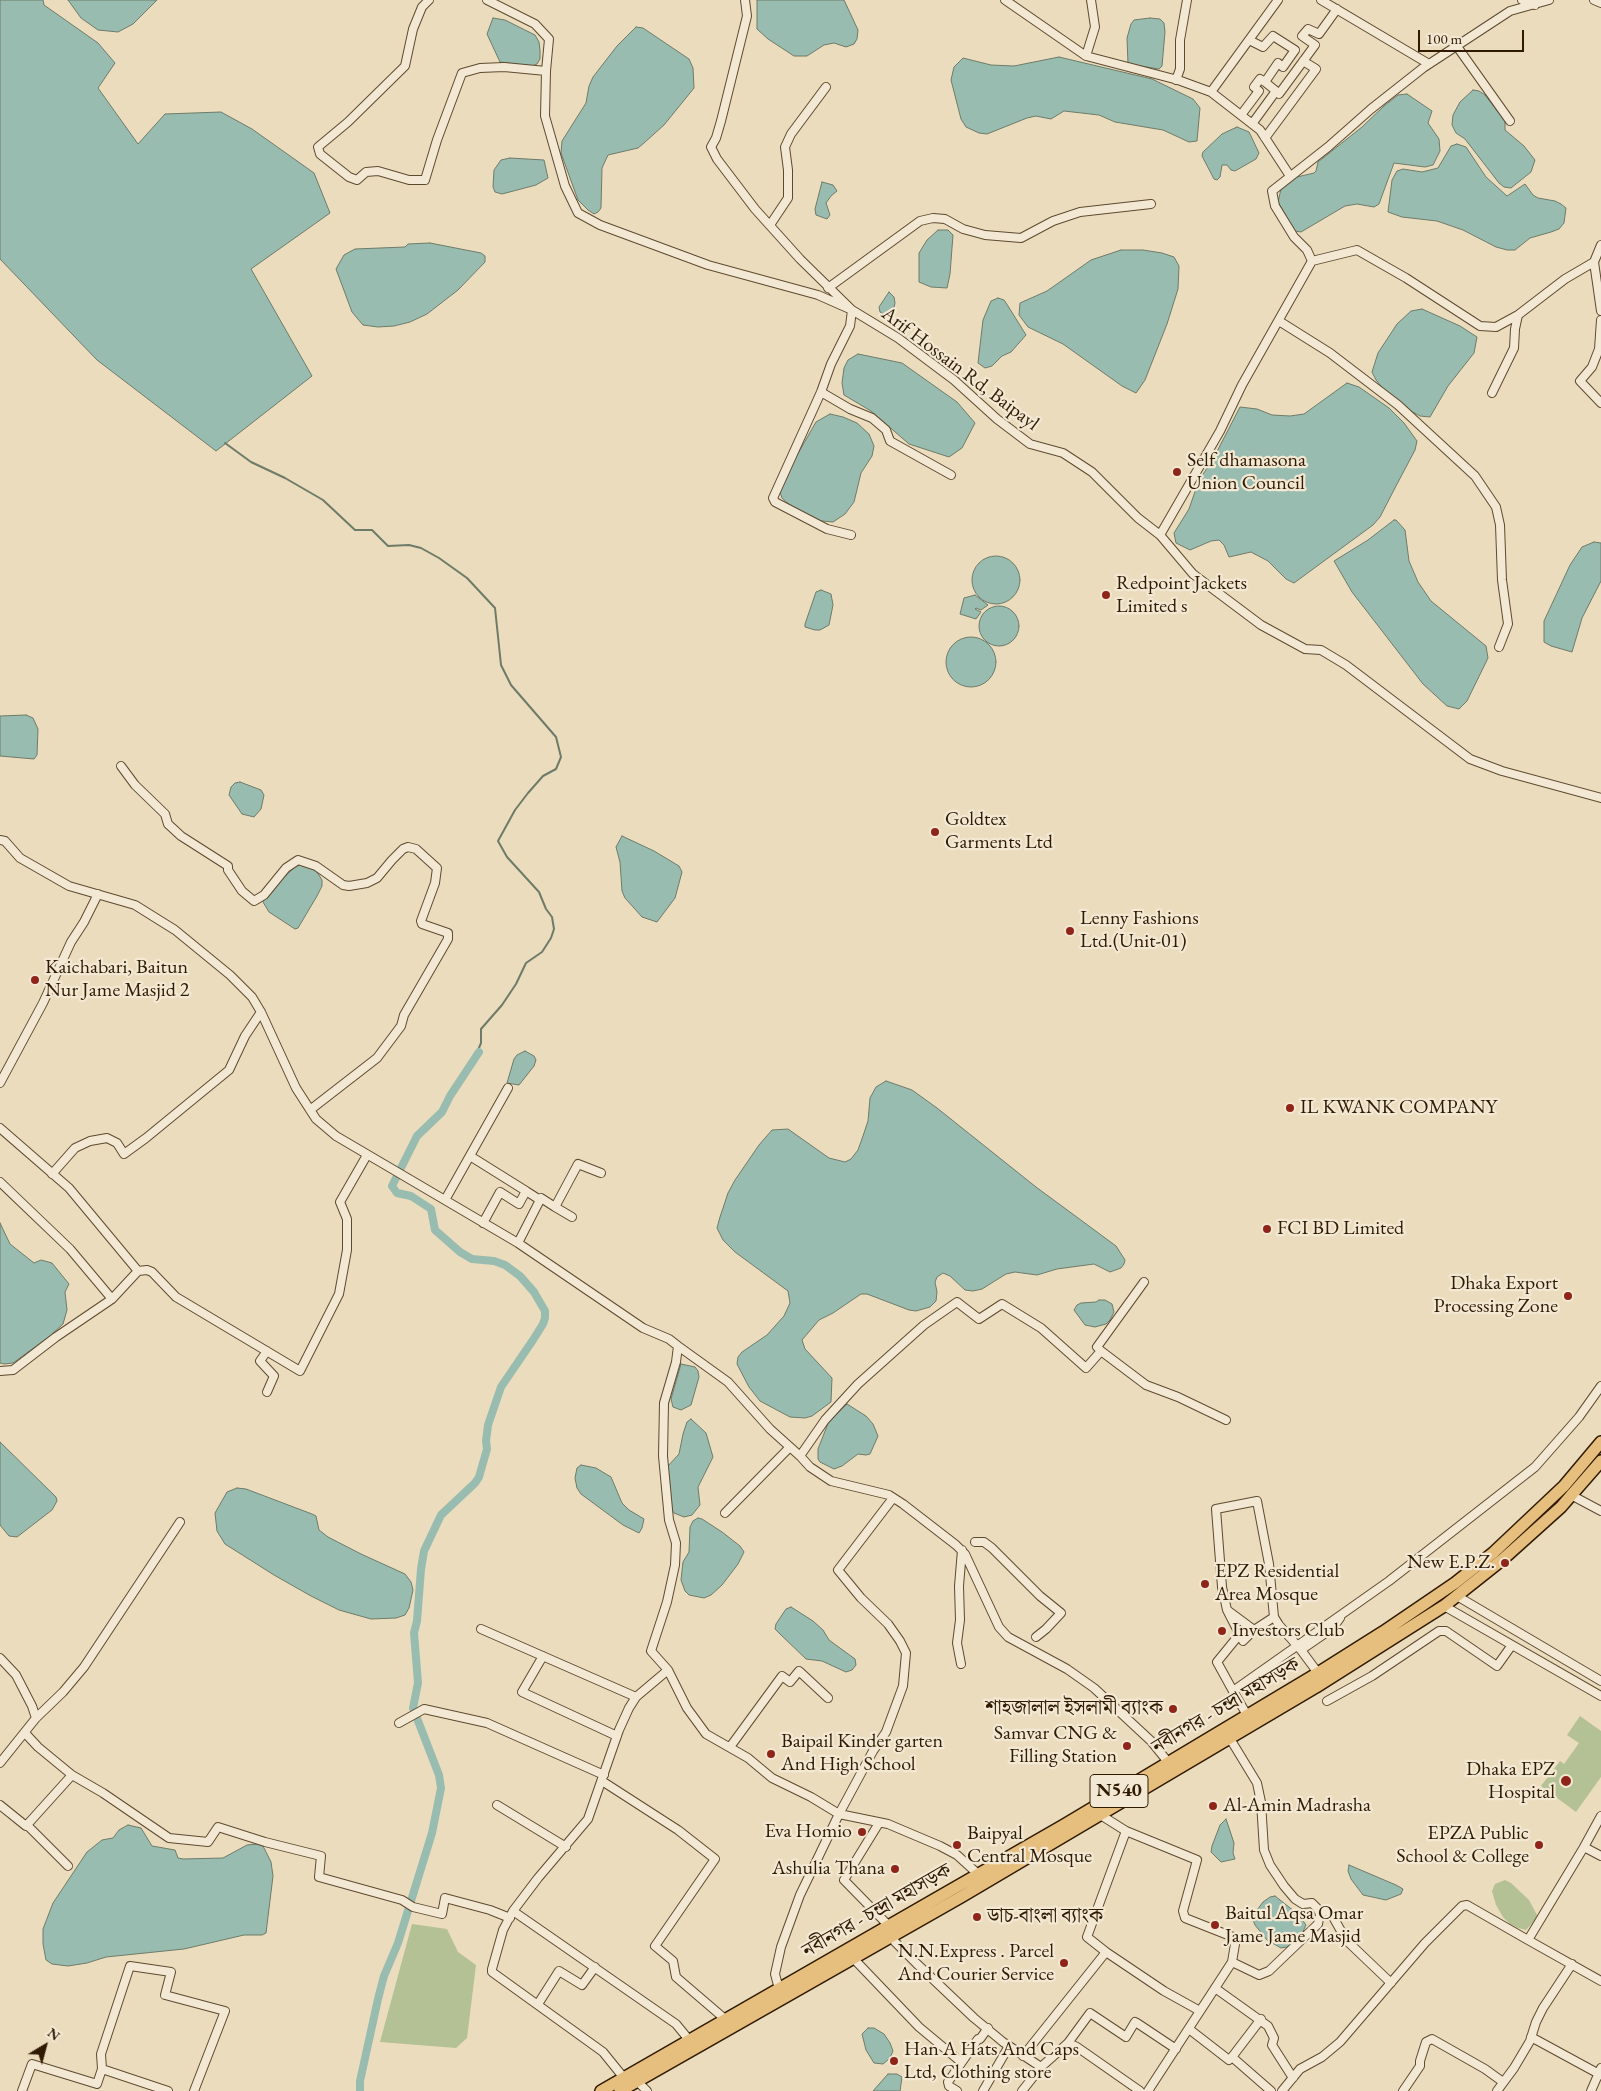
<!DOCTYPE html>
<meta charset="utf-8">
<style>
body{margin:0}
#map{position:relative;width:1601px;height:2091px;overflow:hidden;background:#ebdcbd;font-family:"EB Garamond",serif}
canvas{display:block}
.north{position:absolute;left:20px;top:2021px;width:50px;height:50px;-webkit-text-stroke:4px #f2e8d4;paint-order:stroke;rotate:37deg;font-size:14px;font-weight:700;line-height:20px;text-align:center;color:#301a00}
.north::after{content:'';display:block;margin:auto;width:18px;height:22px;background:#301a00;clip-path:polygon(50% 0,100% 100%,50% 72%,0 100%)}
.scale{position:absolute;left:1418px;top:30px;width:106px;height:22px;box-sizing:border-box;border:2px solid #301a00;border-top:0;padding-left:6px;font-size:15px;line-height:18px;white-space:nowrap;color:#301a00;-webkit-text-stroke:4px #f2e8d4;paint-order:stroke}
</style>
<div id="map">
<canvas width="1601" height="2091"></canvas>
<div class="north">N</div>
<div class="scale">100 m</div>
</div>
<script>
const context = document.querySelector('canvas').getContext('2d');
context.lineJoin = 'round';
function fillPath(path, color) {
  context.fillStyle = color;
  context.fill(path, 'evenodd');
}
function poly(rows) {
  const path = new Path2D();
  for (const r of rows) {
    if (r.length === 3) {
      path.moveTo(r[0] + r[2], r[1]);
      path.arc(r[0], r[1], r[2], 0, 2 * Math.PI);
      continue;
    }
    path.moveTo(r[0], r[1]);
    for (let i = 2; i < r.length; i += 2) path.lineTo(r[i], r[i + 1]);
  }
  return path;
}
function strokePath(path, color, width, dash) {
  context.strokeStyle = color;
  context.lineWidth = width;
  context.lineCap = dash ? 'butt' : 'round';
  context.setLineDash(dash || []);
  context.stroke(path);
}
function write(font, color, halo, rows, align = 'center') {
  context.font = font + ' "EB Garamond","Noto Serif Bengali",serif';
  context.lineWidth = 4.5;
  context.setLineDash([]);
  context.textBaseline = 'middle';
  context.strokeStyle = halo;
  context.fillStyle = color;
  for (const [text, x, y, turn = 0] of rows) {
    context.save();
    context.translate(x, y);
    context.rotate((+turn || 0) * Math.PI / 180);
    context.textAlign = isNaN(turn) ? turn : align;
    if (halo) context.strokeText(text, 0, 0);
    context.fillText(text, 0, 0);
    context.restore();
  }
}
fillPath(poly([
 [1580,1716,1601,1731,1601,1777,1576,1812,1541,1786,1560,1761,1564,1764,1579,1743,1567,1735],
 [1505,1880,1511,1883,1529,1900,1537,1915,1536,1919,1526,1930,1518,1928,1510,1924,1503,1917,1496,1905,1492,1891,1495,1884],
 [412,1924,447,1929,458,1952,476,1965,467,2038,456,2048,380,2042]
]), '#b3c194');
const water = poly([
 [0,0,43,0,44,5,98,43,115,63,98,88,138,144,165,114,221,112,252,129,314,173,330,213,251,269,312,376,216,451,97,360,0,259,0,0],
 [68,0,157,0,133,24,118,32,98,30,81,18,68,0],
 [757,0,844,0,858,30,857,39,854,44,846,47,834,43,824,45,807,56,794,56,768,39,757,29,757,0],
 [493,18,505,20,535,35,539,42,540,50,540,59,537,64,532,66,500,62,487,34,493,18],
 [1150,18,1160,19,1164,23,1165,32,1162,66,1159,69,1128,64,1127,38,1131,24,1134,20,1150,18],
 [636,27,643,28,689,59,693,68,694,88,664,125,644,143,638,148,608,155,602,168,601,208,598,212,594,214,588,210,578,200,561,153,562,141,586,103,589,86,593,77,617,46,636,27],
 [1059,57,1152,79,1193,99,1200,108,1197,141,1189,142,1163,130,1115,122,1099,115,1064,111,1051,119,1036,116,1027,118,987,134,979,133,966,127,961,119,951,80,954,67,963,58,991,65,1014,66,1059,57],
 [1473,90,1479,91,1485,95,1505,121,1505,130,1524,146,1535,160,1531,172,1511,188,1504,187,1499,183,1465,139,1456,133,1452,125,1453,115,1460,102,1473,90],
 [1407,94,1432,111,1428,123,1439,139,1440,151,1433,165,1425,167,1394,163,1379,204,1374,207,1357,204,1345,206,1301,232,1295,231,1278,202,1281,189,1297,177,1314,173,1316,171,1318,162,1362,127,1384,106,1398,95,1407,94],
 [1237,127,1249,132,1259,153,1256,159,1235,171,1231,170,1227,165,1222,165,1220,177,1217,180,1214,179,1202,156,1203,152,1222,134,1237,127],
 [1457,144,1466,147,1486,177,1507,196,1525,184,1533,195,1538,198,1555,201,1561,204,1566,208,1564,223,1559,229,1551,232,1530,238,1515,250,1507,250,1496,247,1463,230,1437,221,1402,217,1388,212,1392,180,1397,171,1403,169,1422,172,1438,168,1451,146,1457,144],
 [510,158,544,160,548,178,536,185,502,194,495,192,493,187,494,170,501,160,510,158],
 [822,182,833,185,837,191,831,196,826,203,830,215,827,219,816,215,815,209,822,182],
 [938,230,948,230,953,235,950,274,947,288,931,287,919,282,919,253,927,240,938,230],
 [430,243,481,253,485,256,485,262,458,290,427,314,410,322,394,326,378,327,363,325,352,312,336,269,344,255,355,249,405,247,408,244,430,243],
 [1121,250,1143,250,1162,253,1174,257,1179,266,1178,289,1167,324,1145,380,1136,393,1122,386,1063,344,1028,327,1019,315,1020,303,1047,291,1091,260,1121,250],
 [889,292,894,297,895,303,893,311,887,316,880,312,879,307,889,292],
 [998,298,1004,300,1008,306,1026,335,1011,352,1002,356,992,366,985,368,978,363,983,320,991,301,998,298],
 [1422,309,1460,326,1477,337,1474,353,1448,386,1430,417,1420,416,1409,410,1386,392,1376,380,1372,372,1378,353,1397,324,1411,311,1422,309],
 [858,354,902,363,957,402,975,423,962,448,949,457,909,444,871,411,844,395,842,383,844,368,848,360,858,354],
 [1347,383,1359,387,1389,408,1404,423,1417,441,1415,450,1396,486,1380,517,1373,525,1294,583,1286,579,1268,561,1251,552,1229,557,1224,545,1219,540,1211,541,1190,550,1176,543,1174,533,1189,509,1199,480,1212,461,1240,407,1257,409,1272,415,1290,416,1304,414,1347,383],
 [830,414,843,417,857,423,869,434,874,446,872,456,861,473,854,502,845,514,833,522,822,521,807,517,792,507,782,498,780,492,788,471,816,422,830,414],
 [1394,520,1396,520,1405,530,1409,561,1418,582,1431,601,1486,646,1488,658,1467,701,1459,709,1447,706,1423,684,1352,592,1334,561,1368,540,1394,520],
 [1594,542,1601,543,1601,581,1582,618,1572,652,1551,646,1544,642,1544,621,1570,565,1582,547,1594,542],
 [996,580,24],
 [821,590,831,594,833,605,829,625,820,630,815,630,805,627,805,624,816,592,821,590],
 [975,595,988,605,981,610,976,608,975,609,981,612,976,619,960,614,964,598,975,595],
 [999,626,20],
 [971,662,25],
 [26,715,33,718,38,729,37,755,34,759,0,756,0,716,26,715],
 [240,782,261,790,264,795,261,809,254,817,242,814,229,795,231,787,235,783,240,782],
 [622,836,654,851,679,866,682,872,675,898,657,922,642,917,625,898,622,891,620,862,616,847,622,836],
 [298,864,307,865,317,872,322,880,322,886,317,896,298,928,295,929,269,912,263,902,264,896,298,864],
 [525,1051,534,1056,536,1060,534,1066,519,1085,507,1083,514,1059,517,1055,525,1051],
 [886,1081,912,1090,937,1108,1036,1187,1116,1246,1125,1260,1124,1264,1121,1268,1110,1272,1094,1264,1057,1269,1037,1275,1015,1272,1006,1274,982,1289,973,1291,965,1290,950,1276,943,1273,937,1277,935,1282,937,1292,936,1301,930,1307,916,1311,909,1310,867,1294,861,1294,833,1313,819,1320,802,1340,805,1349,832,1378,831,1402,812,1416,805,1418,790,1417,760,1401,749,1387,737,1364,738,1357,742,1352,767,1335,784,1316,790,1303,788,1291,735,1252,723,1240,717,1228,720,1217,728,1193,735,1180,759,1145,772,1130,788,1129,829,1158,845,1162,851,1159,858,1150,863,1136,868,1121,870,1098,876,1087,886,1081],
 [0,1223,10,1244,34,1263,41,1260,52,1263,69,1284,65,1292,67,1310,63,1324,50,1336,13,1363,4,1364,0,1363,0,1223],
 [1099,1300,1105,1300,1112,1304,1114,1312,1110,1320,1106,1324,1095,1327,1085,1325,1074,1310,1077,1305,1081,1303,1096,1302,1099,1300],
 [681,1364,695,1367,698,1371,699,1377,691,1405,681,1410,673,1407,671,1399,681,1364],
 [847,1404,866,1416,873,1424,878,1436,870,1454,866,1455,858,1454,842,1466,834,1469,820,1462,818,1459,818,1449,829,1421,847,1404],
 [691,1419,706,1433,713,1457,698,1487,700,1505,692,1515,684,1517,674,1513,671,1508,668,1466,679,1454,683,1434,687,1422,691,1419],
 [0,1442,56,1497,57,1501,52,1510,17,1537,9,1536,0,1525,0,1442],
 [581,1465,596,1468,611,1477,622,1503,629,1510,644,1519,642,1528,639,1533,623,1525,581,1494,577,1488,575,1478,577,1468,581,1465],
 [237,1488,246,1489,312,1514,316,1516,319,1530,328,1537,361,1554,405,1574,411,1582,413,1590,409,1608,405,1615,396,1618,371,1619,339,1610,311,1596,274,1575,225,1544,217,1531,215,1513,227,1492,237,1488],
 [698,1518,702,1519,722,1532,740,1546,744,1552,738,1564,722,1585,711,1595,704,1598,689,1595,685,1591,681,1580,683,1562,689,1552,690,1527,693,1521,698,1518],
 [791,1607,813,1621,823,1630,829,1640,855,1659,856,1665,852,1670,846,1672,822,1661,806,1659,780,1634,775,1629,776,1624,786,1609,791,1607],
 [1226,1819,1234,1843,1233,1853,1235,1859,1221,1862,1211,1852,1212,1846,1220,1825,1226,1819],
 [128,1825,141,1828,152,1846,175,1850,178,1858,183,1859,223,1858,247,1845,258,1844,263,1846,271,1862,273,1876,266,1933,262,1935,244,1935,184,1949,106,1957,87,1963,68,1966,52,1964,46,1960,43,1944,43,1929,53,1903,87,1852,102,1840,113,1838,119,1830,128,1825],
 [1349,1865,1396,1885,1403,1889,1401,1894,1386,1900,1363,1895,1351,1879,1348,1871,1349,1865],
 [1275,1896,1299,1915,1306,1925,1300,1938,1287,1947,1281,1948,1267,1940,1255,1925,1253,1920,1254,1914,1263,1902,1270,1897,1275,1896],
 [868,2028,874,2028,884,2034,890,2043,893,2051,890,2058,883,2064,874,2063,866,2050,862,2034,868,2028],
 [888,2074,897,2074,902,2077,900,2091,873,2091,888,2074]
]);
fillPath(water, '#98bcaf');
strokePath(water, '#6e7b69', 1);
strokePath(poly([
 [225,443,251,462,285,478,323,500,355,530,372,530,388,546,409,545,421,548,439,558,467,578,495,608,501,665,511,685,556,737,561,757,556,769,543,776,528,793,515,810,498,841,507,857,539,892,546,909,552,917,554,929,551,938,542,952,526,963,516,984,502,1005,481,1029,481,1043,471,1067]
]), '#6e7b69', 2);
strokePath(poly([
 [360,2091,360,2081,378,1999,384,1976,398,1943,432,1833,441,1788,439,1775,413,1708,418,1683,414,1633,417,1621,421,1569,424,1551,441,1515,475,1483,479,1477,487,1449,486,1441,488,1425,501,1387,533,1340,543,1324,545,1318,545,1311,534,1292,520,1276,505,1265,494,1261,472,1259,460,1252,435,1230,431,1209,411,1196,397,1193,392,1186,417,1136,442,1112,450,1096,479,1052]
]), '#98bcaf', 8);
const minor = poly([
 [429,0,422,7,413,29,405,66,348,122,318,147,320,154,349,177,357,180,366,172,378,171,409,180,425,180,437,140,462,73,480,68,504,67,546,71],
 [487,0,535,24,549,39,546,71,545,116,565,186,578,213,600,225,708,265,818,295,852,310,898,338,954,380,997,419,1030,444,1063,453,1092,472,1138,518,1160,535,1193,574,1261,625,1305,649,1321,650,1346,665,1470,759,1502,771,1601,798],
 [745,0,747,16,721,121,716,138,711,147,717,159,755,209,800,259,852,310,850,326,831,364,821,392,773,498,775,502,827,529,851,535],
 [1005,0,1086,56],
 [1091,0,1095,27,1086,56,1178,80,1211,92,1278,0],
 [1321,0,1429,64],
 [1522,0,1535,5],
 [1594,0,1601,3],
 [1249,40,1263,47,1273,36,1295,50,1283,67,1278,63,1265,82,1276,91,1252,124],
 [1456,45,1510,121],
 [1176,80,1180,69,1180,40,1187,0],
 [1276,91,1279,94,1315,45,1302,36,1308,29,1319,34,1337,9],
 [1211,92,1260,130,1290,176],
 [1241,115,1259,91,1254,87,1260,79,1265,82],
 [1265,138,1316,69,1303,61],
 [770,225,788,198,788,170,785,147,791,134,826,87],
 [1312,261,1357,250,1406,278,1480,326,1496,327,1518,315],
 [1594,262,1601,311],
 [828,288,920,221,933,218,945,219,963,229,985,235,1021,238,1053,221,1080,212,1151,204],
 [1601,320,1599,349,1592,367,1580,381,1601,403],
 [1279,321,1330,353,1398,405,1475,476,1496,507,1500,525,1502,580,1508,624,1499,647],
 [821,392,850,409,872,418,886,430,890,441,951,475],
 [1492,393,1514,348,1515,329,1518,315,1565,279,1594,262,1601,245],
 [1160,535,1220,431,1242,385,1312,261,1307,250,1294,237,1275,206,1272,191,1328,147,1371,109,1423,68,1510,11,1549,0],
 [121,766,135,785,165,814,168,824,181,836,228,866,228,870,242,891,254,901,264,895,286,868,298,860,316,866,343,885,349,886,367,883,377,878,392,860,403,849,408,847,416,849,437,868,435,883,421,921,422,924,448,933,448,939,404,1015,401,1026,377,1058,310,1110],
 [0,840,5,841,20,858,69,886,135,905,175,930,230,975,252,997,261,1012,296,1088,316,1119,336,1136,518,1243,643,1328,669,1339,678,1346,676,1362,664,1403,663,1456,669,1520,676,1543,675,1565,667,1602,651,1651,668,1670,636,1697,629,1708,619,1730,588,1819,538,1878,513,1911,503,1930,492,1969,492,1972,603,2052,624,2078],
 [0,1083,43,1003,71,942,84,922,98,894],
 [0,1128,69,1188,138,1271],
 [470,1156,526,1191],
 [52,1174,75,1148,90,1141,107,1138,117,1143,124,1154,146,1138,229,1070,245,1036,261,1012],
 [0,1182,70,1249,112,1299],
 [445,1200,508,1088],
 [555,1207,572,1217],
 [483,1223,500,1192,519,1204,526,1191,540,1200],
 [518,1243,541,1198,555,1207,578,1164,601,1173],
 [678,1346,728,1382,770,1429,800,1456],
 [267,1351,260,1361,274,1376,267,1392],
 [1101,1351,1097,1347,1144,1282],
 [0,1371,13,1370,56,1337,112,1299,138,1271,147,1270,152,1272,176,1297,300,1371,339,1294,347,1250,347,1219,340,1202,367,1155],
 [1571,1495,1601,1511],
 [725,1513,790,1447],
 [975,1542,984,1542,992,1548,1040,1596,1061,1613,1046,1629,1036,1637],
 [1457,1596,1601,1681],
 [1444,1606,1601,1696],
 [1228,1612,1243,1641,1254,1630],
 [1274,1617,1254,1630,1227,1610,1222,1587,1216,1509,1257,1501,1269,1564,1274,1617,1279,1625,1301,1650],
 [481,1629,636,1697],
 [543,1656,522,1692,617,1736],
 [0,1658,16,1675,32,1706,36,1718],
 [961,1664,957,1643,960,1620,959,1586,962,1550],
 [668,1670,687,1708,706,1734,748,1758,772,1778,811,1797,839,1814,888,1824,940,1846,957,1855,978,1874],
 [1318,1673,1301,1650,1333,1628,1340,1618],
 [1233,1691,1217,1662,1239,1635],
 [1327,1701,1372,1676,1439,1631,1446,1631,1497,1666,1512,1645],
 [1247,1715,1233,1691,1389,1581,1535,1467,1579,1417,1601,1386],
 [399,1723,424,1709,487,1723,604,1775],
 [25,1733,38,1747,72,1775,103,1793,169,1838,208,1842,218,1827,265,1842,321,1856,319,1877,402,1900,413,1907,442,1914,445,1898,490,1910,510,1918],
 [730,1747,782,1676,790,1682,799,1671,828,1698],
 [1168,1762,1151,1741,1094,1688,1067,1669,1008,1637,999,1627,965,1554,956,1545,903,1504,889,1495,831,1481,810,1467,800,1456,825,1420,858,1384,924,1325,957,1302,979,1319,1002,1304,1041,1328,1086,1368,1101,1351,1146,1385,1178,1397,1226,1420],
 [0,1763,36,1718,63,1692,84,1667,180,1522],
 [602,1781,678,1830,715,1859,655,1946,673,1961,676,1977,725,2019],
 [0,1805,26,1826,72,1775],
 [497,1805,566,1847],
 [1099,1814,1126,1831,1087,1937,1106,1952,1164,1991,1200,2011],
 [1601,1816,1584,1847,1601,1856],
 [879,1823,844,1880,889,1926],
 [27,1825,68,1866],
 [1126,1831,1197,1860,1183,1911,1185,1918,1233,1937,1235,1944,1232,1962],
 [1584,1847,1528,1940,1601,1981],
 [513,1911,676,2024,690,2041],
 [1320,1914,1326,1911,1332,1915,1346,1940,1391,1983],
 [892,1934,895,1942,916,1963,974,2018,1003,2042,1041,2067],
 [852,1957,919,2027,961,2062],
 [1215,1988,1268,2026,1274,2038,1272,2045,1293,2078],
 [779,1989,775,1974,781,1947,800,1895,839,1814,873,1751,886,1732,903,1686,906,1653,900,1641,888,1624,861,1598,838,1570,893,1498],
 [538,2004,559,1971,582,1985,595,1967],
 [1189,2029,1229,2060,1232,2057,1271,2091],
 [1531,2037,1601,2075],
 [1068,2043,1090,2013,1126,2037,1135,2022,1137,2023,1176,2049],
 [1023,2056,1106,1952],
 [1232,2057,1261,2019],
 [102,2069,101,2054,130,1966,171,1972,165,1995,225,2011,194,2091],
 [637,2081,647,2091],
 [22,2091,32,2064,97,2084,102,2069,168,2091],
 [957,2091,949,2086,948,2082,978,2039,980,2039,988,2028],
 [983,2091,1009,2046],
 [1022,2091,1041,2067,1068,2043,1077,2047,1140,2091],
 [1148,2091,1232,1962,1259,1975,1269,1971,1318,1924,1320,1914,1317,1908,1312,1903,1303,1904,1295,1899,1284,1886,1270,1865,1264,1850,1261,1802,1257,1783,1229,1737],
 [1282,2091,1300,2069,1322,2057,1340,2042,1425,1943,1462,1906,1467,1905,1528,1940],
 [1403,2091,1420,2066,1420,2061,1426,2042,1432,2039,1485,2069,1503,2082],
 [1497,2091,1514,2068,1530,2041,1536,2022,1543,2008,1572,1964],
 [1591,2091,1601,2068]
]);
const highway = poly([
 [601,2091,1064,1825,1318,1673,1383,1632,1455,1583,1493,1553,1564,1486,1601,1442],
 [620,2091,961,1897,1316,1687,1444,1606,1502,1560,1561,1507,1601,1461]
]);
strokePath(minor, '#5f4a2f', 10);
strokePath(highway, '#301a00', 14);
strokePath(minor, '#f2e8d4', 8);
strokePath(highway, '#e6be7e', 11);
for (const [x, y, r, color] of [
 [1177,472,5,"#8f2418"],
 [1106,595,5,"#8f2418"],
 [935,832,5,"#8f2418"],
 [1070,931,5,"#8f2418"],
 [35,980,5,"#8f2418"],
 [1290,1108,5,"#8f2418"],
 [1267,1229,5,"#8f2418"],
 [1568,1296,5,"#8f2418"],
 [1505,1563,5,"#8f2418"],
 [1205,1584,5,"#8f2418"],
 [1222,1631,5,"#8f2418"],
 [1173,1709,5,"#8f2418"],
 [1127,1746,5,"#8f2418"],
 [771,1754,5,"#8f2418"],
 [1566,1781,6,"#8f2418"],
 [1213,1806,5,"#8f2418"],
 [862,1832,5,"#8f2418"],
 [957,1845,5,"#8f2418"],
 [1539,1845,5,"#8f2418"],
 [895,1869,5,"#8f2418"],
 [977,1917,5,"#8f2418"],
 [1215,1925,5,"#8f2418"],
 [1064,1963,5,"#8f2418"],
 [894,2061,5,"#8f2418"]
]) {
  const dot = new Path2D();
  dot.arc(x, y, r, 0, 2 * Math.PI);
  context.fillStyle = color;
  context.fill(dot);
  strokePath(dot, '#f2e8d4', 2);
}
for (const [x, y, w] of [
 [1119,1791,58]
]) {
  const box = new Path2D();
  box.roundRect(x - w / 2, y - 16.5, w, 33, 4);
  context.fillStyle = '#f2e8d4';
  context.fill(box);
  strokePath(box, '#301a00', 1);
}
write('bold 19px', '#301a00', null, [
 ["N540",1119,1791]
]);
write('20px', '#301a00', '#f2e8d4', [
 ["Arif Hossain Rd, Baipayl",960,369,37],
 ["নবীনগর - চন্দ্রা মহাসড়ক",1226,1706,-31],
 ["নবীনগর - চন্দ্রা মহাসড়ক",877,1911,-30]
]);
write('20px', '#301a00', '#f2e8d4', [
 ["Self dhamasona",1187,461],
 ["Union Council",1187,484],
 ["Redpoint Jackets",1116,584],
 ["Limited s",1116,607],
 ["Goldtex",945,820],
 ["Garments Ltd",945,843],
 ["Lenny Fashions",1080,919],
 ["Ltd.(Unit-01)",1080,942],
 ["Kaichabari, Baitun",45,968],
 ["Nur Jame Masjid 2",45,991],
 ["IL KWANK COMPANY",1300,1108],
 ["FCI BD Limited",1277,1229],
 ["Dhaka Export",1558,1284,"right"],
 ["Processing Zone",1558,1307,"right"],
 ["New E.P.Z.",1495,1563,"right"],
 ["EPZ Residential",1215,1572],
 ["Area Mosque",1215,1595],
 ["Investors Club",1232,1631],
 ["শাহজালাল ইসলামী ব্যাংক",1163,1709,"right"],
 ["Samvar CNG &",1117,1734,"right"],
 ["Filling Station",1117,1757,"right"],
 ["Baipail Kinder garten",781,1742],
 ["And High School",781,1765],
 ["Dhaka EPZ",1555,1770,"right"],
 ["Hospital",1555,1793,"right"],
 ["Al-Amin Madrasha",1223,1806],
 ["Eva Homio",852,1832,"right"],
 ["Baipyal",967,1834],
 ["Central Mosque",967,1857],
 ["EPZA Public",1529,1834,"right"],
 ["School & College",1529,1857,"right"],
 ["Ashulia Thana",885,1869,"right"],
 ["Baitul Aqsa Omar",1225,1914],
 ["Jame Jame Masjid",1225,1937],
 ["ডাচ-বাংলা ব্যাংক",987,1917],
 ["N.N.Express . Parcel",1054,1952,"right"],
 ["And Courier Service",1054,1975,"right"],
 ["Han A Hats And Caps",904,2050],
 ["Ltd, Clothing store",904,2073]
], 'left');
</script>
